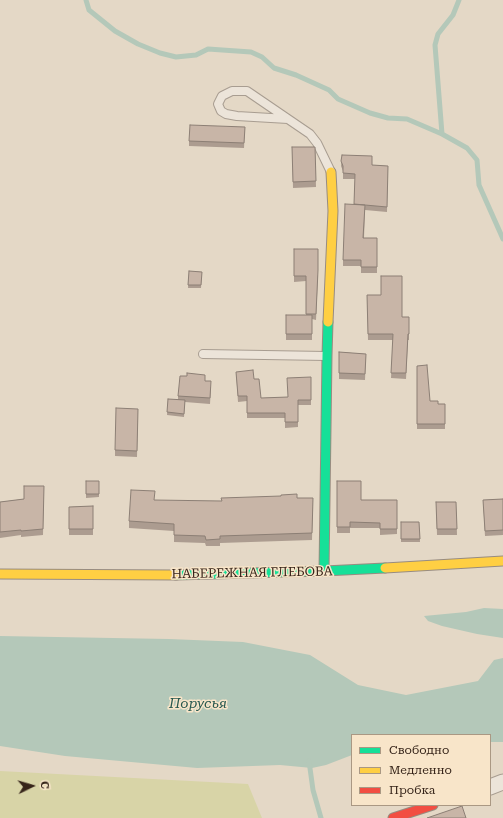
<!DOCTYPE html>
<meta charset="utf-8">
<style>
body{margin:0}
#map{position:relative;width:503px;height:818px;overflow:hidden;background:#e4d8c6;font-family:"Roboto Serif",serif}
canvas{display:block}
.legend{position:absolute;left:351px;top:734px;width:140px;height:72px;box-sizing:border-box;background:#f8e5c9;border:1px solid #aa9883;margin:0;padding:5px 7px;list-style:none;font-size:12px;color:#362419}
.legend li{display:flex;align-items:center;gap:8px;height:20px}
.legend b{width:20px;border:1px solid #aa9883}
.north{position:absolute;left:12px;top:766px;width:40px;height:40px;-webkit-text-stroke:3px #f8e5c9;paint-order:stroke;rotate:85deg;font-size:11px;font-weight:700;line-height:16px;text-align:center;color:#362419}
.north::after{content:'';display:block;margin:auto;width:14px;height:18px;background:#362419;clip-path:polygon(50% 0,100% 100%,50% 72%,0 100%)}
</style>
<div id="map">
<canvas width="503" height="818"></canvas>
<ul class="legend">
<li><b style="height:5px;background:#16e098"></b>Свободно</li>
<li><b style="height:5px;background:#ffcf43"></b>Медленно</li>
<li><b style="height:5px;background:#f24e42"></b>Пробка</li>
</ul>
<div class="north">С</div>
</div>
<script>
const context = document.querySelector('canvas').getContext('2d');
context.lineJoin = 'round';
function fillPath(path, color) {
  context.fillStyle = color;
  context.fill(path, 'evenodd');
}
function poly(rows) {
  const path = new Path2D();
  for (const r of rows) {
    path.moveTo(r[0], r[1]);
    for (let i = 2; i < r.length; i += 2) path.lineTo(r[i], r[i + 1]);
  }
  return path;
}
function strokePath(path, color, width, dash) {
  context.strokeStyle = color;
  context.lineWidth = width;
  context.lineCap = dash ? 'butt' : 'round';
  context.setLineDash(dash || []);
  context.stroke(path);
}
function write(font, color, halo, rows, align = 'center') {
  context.font = font + ' "Roboto Serif",serif';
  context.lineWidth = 3;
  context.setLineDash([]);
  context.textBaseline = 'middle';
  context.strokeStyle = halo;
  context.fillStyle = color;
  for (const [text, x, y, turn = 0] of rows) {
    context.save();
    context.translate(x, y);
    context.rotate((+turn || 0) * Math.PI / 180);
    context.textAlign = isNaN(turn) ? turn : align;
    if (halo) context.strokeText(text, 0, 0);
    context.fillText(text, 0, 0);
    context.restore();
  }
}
fillPath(poly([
 [0,771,248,784,262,818,0,818]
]), '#d8d4a7');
fillPath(poly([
 [484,608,503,609,503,638,477,634,442,626,428,621,424,616,466,612],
 [0,636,169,639,243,642,310,655,358,685,406,695,478,681,494,660,503,658,503,742,490,742,490,735,352,735,352,755,326,765,312,768,280,765,197,768,65,756,0,746]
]), '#b4c8b9');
strokePath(poly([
 [86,0,89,10,115,31,138,44,160,53,176,57,196,55,208,49,251,52,262,57,274,68,296,75,329,90,338,99,370,113,388,118,407,119,442,134,467,148,477,160,479,185,503,239],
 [442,134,435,45,438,34,453,15,459,0],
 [309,761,313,790,321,818]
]), '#b4c8b9', 5);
const lane = poly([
 [288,119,247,91,232,91,222,96,218,104,221,111,226,114,237,116,288,119,310,134,317,143,331,172],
 [203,354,326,356]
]);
const street = poly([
 [490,787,503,782]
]);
const fast = poly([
 [324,571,327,356,328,322],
 [176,575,324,571,385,568]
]);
const slow = poly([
 [328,322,333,211,331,172],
 [385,568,503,561],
 [0,574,176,575]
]);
const jam = poly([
 [393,818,433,805]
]);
strokePath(lane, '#a89d91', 10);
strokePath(street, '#a89d91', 17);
strokePath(fast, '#988c80', 11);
strokePath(slow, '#988c80', 11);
strokePath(jam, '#988c80', 11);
strokePath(lane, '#ece4d9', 8);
strokePath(street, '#ece4d9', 15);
strokePath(fast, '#16e098', 9);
strokePath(slow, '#ffcf43', 9);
strokePath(jam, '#f24e42', 9);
fillPath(poly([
 [245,127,244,148,189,146,189,141],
 [292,147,315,147,316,187,293,188],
 [342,155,372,165,388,166,387,212,365,210,364,238,377,238,377,273,361,273,361,266,343,266,343,260,354,204,355,179,343,179,343,171,341,166],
 [294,249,318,276,316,320,312,319,312,340,286,340,286,315,306,315,306,281,294,282],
 [189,271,202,272,201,288,188,288],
 [367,295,402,317,409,317,409,340,408,340,406,379,391,378,393,340,368,340],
 [339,352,366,354,365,380,339,379],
 [417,366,430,401,438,404,445,404,445,429,417,429],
 [236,372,254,379,261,398,288,397,311,377,311,405,298,405,298,427,285,428,285,418,247,418,247,401,238,402],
 [211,387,210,404,185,402,184,417,167,415,168,399,178,400,178,396],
 [138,409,137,457,115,456,115,450],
 [86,481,99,481,99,497,86,498],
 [337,481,361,500,397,500,397,534,380,535,380,528,350,528,350,533,337,533],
 [44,486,43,535,21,537,21,535,0,538,0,502,24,499],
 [313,498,312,540,220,543,220,546,206,546,205,543,174,542,174,531,129,528,129,521,222,501],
 [503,499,503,535,485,536,483,500],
 [436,502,456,502,457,535,437,535],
 [93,506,93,535,69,535,69,507],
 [401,522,419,522,420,542,401,542]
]), '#ac9c90');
const building = poly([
 [190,125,245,127,244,143,189,141,190,125],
 [292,147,315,147,316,181,293,182,292,147],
 [342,155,372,156,372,165,388,166,387,207,354,204,355,174,343,173,343,166,341,161,342,155],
 [345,204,365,205,363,238,377,238,377,267,361,267,361,260,343,260,345,204],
 [294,249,318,249,318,270,316,314,306,314,306,276,294,276,294,249],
 [189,271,202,272,201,285,188,285,189,271],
 [381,276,402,276,402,317,409,317,409,334,408,334,406,373,391,373,393,334,368,334,367,295,381,295,381,276],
 [286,315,312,315,312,334,286,334,286,315],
 [339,352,366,354,365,374,339,373,339,352],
 [427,365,430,401,438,401,438,404,445,404,445,424,417,424,417,366,427,365],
 [253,370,254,379,259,379,261,398,288,397,287,378,311,377,311,400,298,400,298,422,285,422,285,413,247,413,247,396,238,396,236,372,253,370],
 [187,373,205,375,205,381,211,381,210,398,178,396,180,376,187,376,187,373],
 [168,399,185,400,184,414,167,412,168,399],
 [116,408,138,409,137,451,115,450,116,408],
 [86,481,99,481,99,494,86,494,86,481],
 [337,481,361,481,361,500,397,500,397,529,380,529,380,523,350,522,350,527,337,527,337,481],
 [24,486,44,486,43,529,21,531,21,530,0,532,0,502,24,499,24,486],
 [131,490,155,491,154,500,222,501,221,498,281,496,281,495,297,494,297,498,313,498,312,533,220,536,220,539,206,540,205,536,174,535,174,524,129,521,131,490],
 [503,499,503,530,485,531,483,500,503,499],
 [436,502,456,502,457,529,437,529,436,502],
 [93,506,93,529,69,529,69,507,93,506],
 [401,522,419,522,420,539,401,539,401,522],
 [462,806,466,818,427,818,462,806]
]);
fillPath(building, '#c8b5a7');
strokePath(building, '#8c7f75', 1);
write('13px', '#362419', '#f8e5c9', [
 ["НАБЕРЕЖНАЯ ГЛЕБОВА",252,573,-1]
]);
write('italic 14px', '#27584f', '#f8e5c9', [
 ["Порусья",198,704]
]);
</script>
